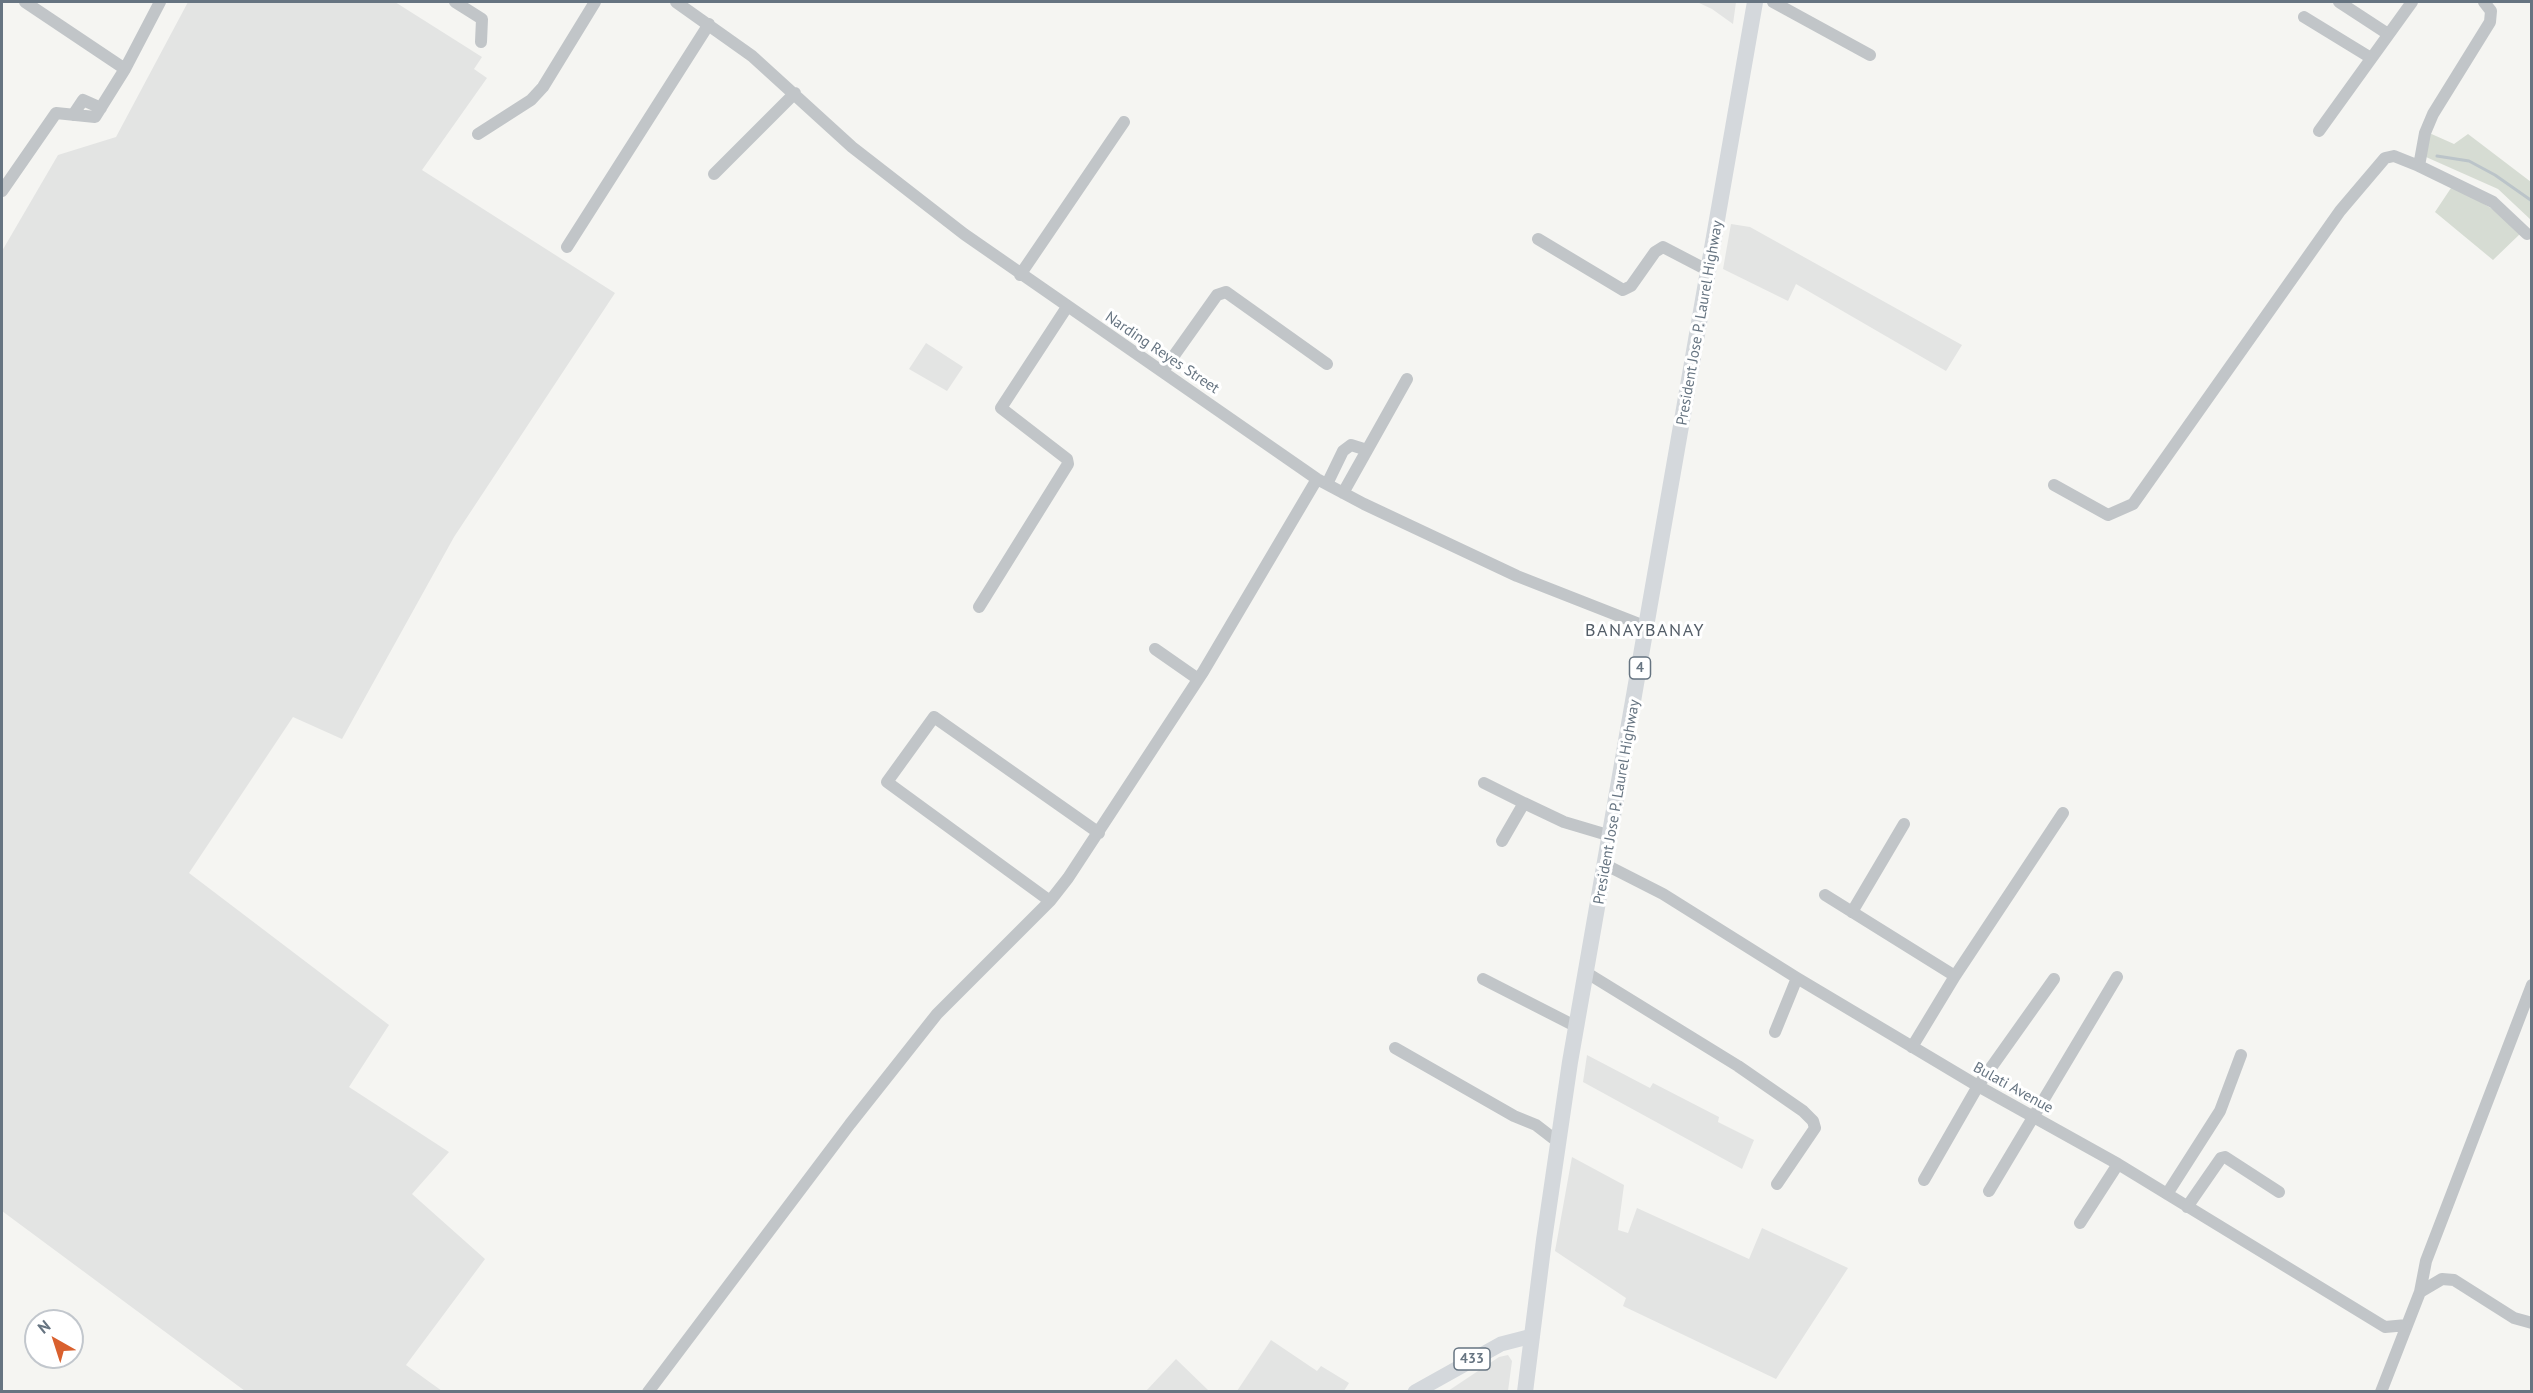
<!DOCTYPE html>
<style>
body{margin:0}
#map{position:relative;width:2533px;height:1393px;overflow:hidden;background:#f5f5f2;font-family:"PT Sans",sans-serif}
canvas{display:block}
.frame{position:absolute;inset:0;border:3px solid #667481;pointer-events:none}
.north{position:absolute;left:24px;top:1309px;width:60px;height:60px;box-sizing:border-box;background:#fff;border:2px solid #c2c7cd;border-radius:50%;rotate:321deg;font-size:16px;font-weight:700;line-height:24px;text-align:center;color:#667481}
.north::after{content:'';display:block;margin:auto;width:21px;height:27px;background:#d9602e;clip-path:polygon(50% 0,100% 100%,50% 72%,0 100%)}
</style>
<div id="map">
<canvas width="2533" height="1393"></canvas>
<div class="frame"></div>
<div class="north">N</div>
</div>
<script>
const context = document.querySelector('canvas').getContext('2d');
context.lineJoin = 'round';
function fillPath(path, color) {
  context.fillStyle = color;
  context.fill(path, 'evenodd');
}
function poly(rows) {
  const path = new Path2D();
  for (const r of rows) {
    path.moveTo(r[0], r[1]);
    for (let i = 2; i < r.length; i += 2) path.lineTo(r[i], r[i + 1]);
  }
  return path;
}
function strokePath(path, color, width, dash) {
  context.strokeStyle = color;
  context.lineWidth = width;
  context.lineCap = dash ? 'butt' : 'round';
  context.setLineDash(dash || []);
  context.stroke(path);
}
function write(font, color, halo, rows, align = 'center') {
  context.font = font + ' "PT Sans",sans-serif';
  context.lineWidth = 6;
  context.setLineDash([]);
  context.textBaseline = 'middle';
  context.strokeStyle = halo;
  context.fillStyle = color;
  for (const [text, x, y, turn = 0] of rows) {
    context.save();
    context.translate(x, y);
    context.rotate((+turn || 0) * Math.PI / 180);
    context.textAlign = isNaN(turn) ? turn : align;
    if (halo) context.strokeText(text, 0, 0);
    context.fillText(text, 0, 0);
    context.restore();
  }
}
fillPath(poly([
 [188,2,395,2,482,57,474,69,487,78,422,170,615,293,454,537,342,739,293,717,189,873,389,1025,349,1087,449,1152,412,1194,485,1259,406,1365,442,1391,245,1391,2,1211,2,251,58,155,116,137],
 [1697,2,1736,2,1733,24,1712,9],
 [1731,224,1750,227,1962,345,1946,371,1796,284,1788,301,1723,269],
 [926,343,963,367,947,391,909,369],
 [1587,1055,1650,1088,1653,1083,1719,1117,1718,1122,1754,1140,1742,1169,1583,1082],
 [1572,1157,1624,1185,1618,1230,1628,1233,1637,1208,1749,1259,1762,1228,1848,1268,1776,1379,1623,1306,1626,1298,1555,1251],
 [1271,1340,1317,1371,1321,1366,1349,1383,1344,1391,1237,1391],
 [1508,1355,1512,1361,1508,1391,1448,1391,1499,1357],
 [1176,1359,1209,1391,1146,1391]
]), '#e3e4e3');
fillPath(poly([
 [2427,132,2454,144,2468,134,2531,182,2531,220,2498,189,2417,153],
 [2453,185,2494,210,2520,234,2493,260,2435,212]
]), '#d6dcd3');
strokePath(poly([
 [2437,156,2469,161,2495,175,2532,201]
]), '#bbc4c9', 3);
strokePath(poly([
 [25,2,125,69],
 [455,2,482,19,481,42],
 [676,2,752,56,852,147,964,234,1317,479,1364,504,1517,576,1647,627],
 [1773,2,1870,55],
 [2339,2,2388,34],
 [2304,17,2371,58],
 [73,115,83,100,101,108],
 [2319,131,2412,2],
 [478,134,531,100,543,87,595,2],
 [2419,166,2425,133,2433,114,2490,22,2491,11,2484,2],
 [714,174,795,93],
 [2,191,56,113,95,117,125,69,160,2],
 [1538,239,1623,290,1631,286,1655,252,1663,247,1709,271],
 [567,247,709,24],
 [1020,275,1124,122],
 [1163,371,1217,295,1226,292,1327,364],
 [1327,484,1343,451,1351,445,1367,450],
 [2054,485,2108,515,2133,504,2340,211,2385,158,2394,156,2419,166,2493,202,2527,234],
 [1343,493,1407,379],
 [979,607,1068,464,1067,459,1001,408,1067,307],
 [1155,649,1198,679],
 [1484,783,1524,803],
 [1502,841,1524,803,1564,822,1611,836],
 [1606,865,1663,894,1797,978,1978,1086,2118,1164,2385,1327,2407,1325],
 [1825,895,1955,976],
 [1050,901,887,782,934,717,1099,833],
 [1852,912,1904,824],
 [1587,973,1738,1066,1803,1111,1813,1121,1815,1128,1777,1184],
 [1483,979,1577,1027],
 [1775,1032,1797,978],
 [1912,1047,1955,976,2063,813],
 [1395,1048,1514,1116,1536,1125,1558,1142],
 [1924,1180,1978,1086,2054,979],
 [1989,1191,2117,977],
 [2167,1194,2220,1111,2241,1055],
 [2187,1207,2221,1158,2225,1157,2279,1192],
 [2080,1223,2118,1164],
 [2420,1292,2442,1279,2454,1280,2514,1318,2532,1323],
 [648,1392,850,1124,937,1014,1050,901,1068,878,1203,672,1317,479],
 [2381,1392,2420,1292,2426,1261,2532,985]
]), '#c1c5c8', 12);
strokePath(poly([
 [1415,1392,1501,1344,1532,1336]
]), '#d4d8dc', 15);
strokePath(poly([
 [1525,1392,1544,1240,1570,1062,1755,2]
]), '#d4d8dc', 16);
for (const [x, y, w] of [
 [1640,668,21],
 [1472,1359,36]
]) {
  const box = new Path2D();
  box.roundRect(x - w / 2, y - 11, w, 22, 4.5);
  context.fillStyle = '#fff';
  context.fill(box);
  strokePath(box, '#667481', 1.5);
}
write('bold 14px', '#667481', null, [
 ["4",1640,668],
 ["433",1472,1359]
]);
write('15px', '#667481', '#fff', [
 ["President Jose P. Laurel Highway",1700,323,-80],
 ["Narding Reyes Street",1162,353,34],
 ["President Jose P. Laurel Highway",1617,802,-80],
 ["Bulati Avenue",2013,1088,29]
]);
context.letterSpacing = '1.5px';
write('18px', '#535d67', '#fff', [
 ["BANAYBANAY",1645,631]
]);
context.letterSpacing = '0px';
</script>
